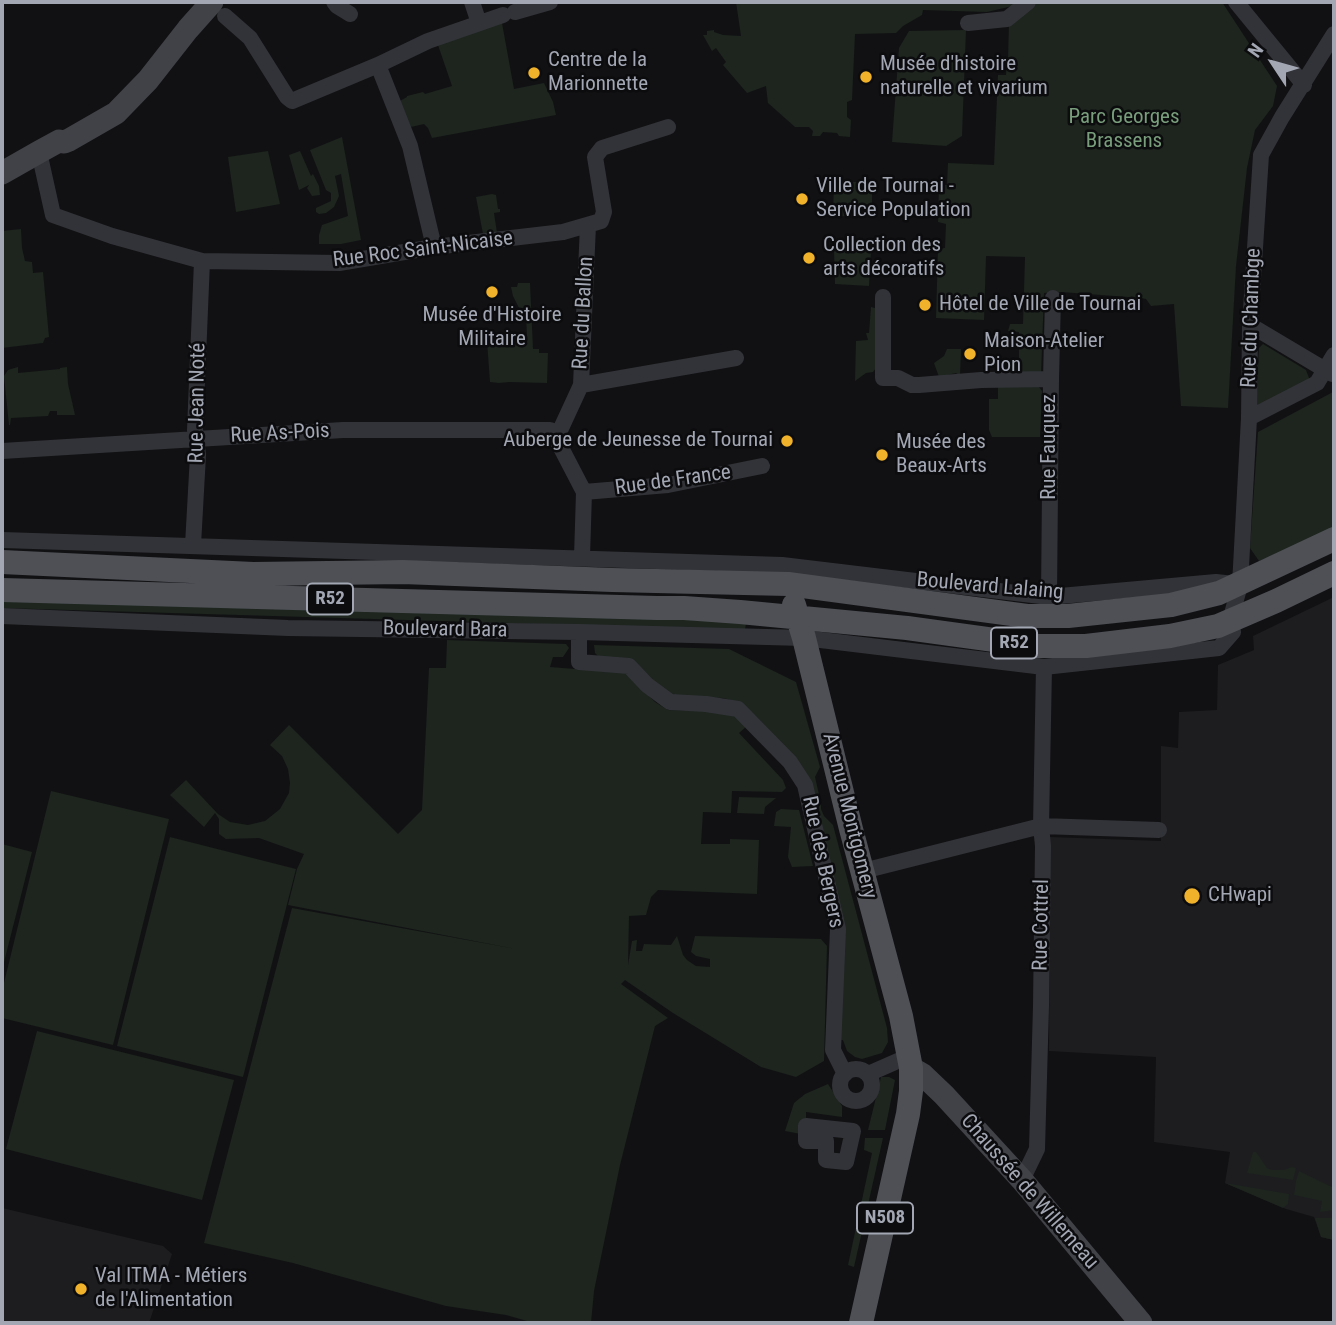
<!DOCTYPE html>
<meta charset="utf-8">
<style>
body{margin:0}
#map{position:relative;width:1336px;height:1325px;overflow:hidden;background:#111113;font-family:"Roboto Condensed",sans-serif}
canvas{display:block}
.frame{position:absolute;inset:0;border:4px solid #a2a7b3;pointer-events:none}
.north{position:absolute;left:1238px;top:28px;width:70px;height:70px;-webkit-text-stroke:5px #0c0c0e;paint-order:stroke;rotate:306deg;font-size:19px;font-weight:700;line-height:28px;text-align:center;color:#a2a7b3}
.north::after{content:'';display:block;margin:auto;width:24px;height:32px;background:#a2a7b3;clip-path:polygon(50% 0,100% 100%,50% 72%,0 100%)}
</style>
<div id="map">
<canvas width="1336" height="1325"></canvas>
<div class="frame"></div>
<div class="north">N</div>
</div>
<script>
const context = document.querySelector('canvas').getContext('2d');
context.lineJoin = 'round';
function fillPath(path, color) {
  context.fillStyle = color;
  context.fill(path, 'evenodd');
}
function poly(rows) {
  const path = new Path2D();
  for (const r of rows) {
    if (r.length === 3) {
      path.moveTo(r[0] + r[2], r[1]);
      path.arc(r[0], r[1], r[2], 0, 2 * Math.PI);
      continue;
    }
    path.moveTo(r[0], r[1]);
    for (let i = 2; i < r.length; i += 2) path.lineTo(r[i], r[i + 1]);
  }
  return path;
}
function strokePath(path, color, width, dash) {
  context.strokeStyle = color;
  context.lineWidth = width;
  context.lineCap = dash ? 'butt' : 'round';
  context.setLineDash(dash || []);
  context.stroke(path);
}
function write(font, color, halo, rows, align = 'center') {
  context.font = font + ' "Roboto Condensed",sans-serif';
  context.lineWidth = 5;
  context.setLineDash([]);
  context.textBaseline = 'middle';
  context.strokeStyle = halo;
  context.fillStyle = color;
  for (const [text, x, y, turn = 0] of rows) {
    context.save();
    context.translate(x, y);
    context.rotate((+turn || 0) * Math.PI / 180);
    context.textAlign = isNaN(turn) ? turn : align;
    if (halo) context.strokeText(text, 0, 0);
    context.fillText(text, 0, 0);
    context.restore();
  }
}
fillPath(poly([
 [1334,597,1334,1240,1321,1237,1314,1217,1286,1209,1225,1183,1230,1152,1154,1142,1156,1057,1049,1051,1050,837,1161,841,1161,746,1178,748,1179,712,1217,710,1218,665,1254,650,1253,636],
 [2,1208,163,1246,172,1254,149,1323,2,1323]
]), '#1d1d20');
fillPath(poly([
 [736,2,1017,2,1017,5,987,12,923,10,922,15,903,26,896,33,855,34,852,100,847,102,847,117,851,120,850,137,839,136,837,133,823,132,820,136,812,136,813,131,809,127,795,127,768,103,766,86,747,93,723,65,726,62,716,48,712,51,703,35,707,35,707,31,714,30,714,32,723,35,741,36],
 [1031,2,1222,2,1277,86,1273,106,1255,130,1247,168,1236,266,1228,408,1181,406,1174,304,1151,306,1146,299,1141,298,1061,292,1044,293,1041,375,1019,375,1019,332,1008,331,1010,324,1023,324,1025,257,986,256,984,320,936,318,938,249,945,248,946,224,938,222,939,185,947,185,948,163,994,165,998,75,1006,75,1007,60,1008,60,1009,21],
 [502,23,514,89,544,83,553,102,556,115,432,138,428,128,424,124,411,127,398,102,407,97,407,96,423,92,425,94,452,86,438,45],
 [966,30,962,136,946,146,892,142,899,48,909,31],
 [342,137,361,240,341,244,319,244,319,235,322,225,348,216,341,174,335,176,339,196,334,207,326,213,319,214,316,212,316,208,331,201,331,193,326,190,310,150],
 [268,151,280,204,236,212,228,157],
 [300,151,311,176,313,174,319,186,320,195,312,196,307,188,309,185,299,190,289,155],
 [834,182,872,182,872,217,833,216],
 [492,194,496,195,498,209,500,209,500,212,494,213,497,233,483,234,476,197],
 [21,229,22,248,25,261,32,262,33,273,43,272,49,337,45,338,43,343,2,348,2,231],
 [834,250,870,250,871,251,869,286,835,284],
 [518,283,530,283,533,349,539,349,539,353,548,353,547,383,509,382,499,383,490,382,487,341,502,341,502,336,527,336,526,316,523,316,513,296,511,287,517,287],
 [871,307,875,308,878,328,876,368,873,372,866,373,855,381,856,341,868,340,866,333,869,333],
 [1263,344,1306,370,1309,378,1307,382,1256,406,1259,348],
 [947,349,961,349,960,376,956,373,939,377,934,363,944,356],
 [18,367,18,373,60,369,60,368,67,367,68,384,75,415,57,415,57,411,50,411,48,416,11,418,10,425,9,425,4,376,8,370],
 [998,387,1039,387,1042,391,1040,437,992,437,989,430,989,399,998,399],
 [1333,392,1334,392,1334,533,1259,561,1250,548,1258,432],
 [2,600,691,620,746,623,745,630,2,608],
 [447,640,566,644,569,648,563,657,553,657,550,667,626,673,655,702,668,710,706,711,735,715,747,726,739,733,783,780,786,788,782,792,732,791,731,813,703,812,701,844,730,844,730,839,759,840,757,894,658,890,651,897,646,915,629,916,628,965,632,941,637,940,636,951,642,951,644,944,671,945,677,936,683,955,687,960,696,966,710,967,710,959,696,956,691,952,695,936,821,939,827,946,824,1061,796,1077,761,1067,673,1013,625,980,621,984,668,1018,655,1026,620,1165,594,1291,591,1323,534,1323,506,1315,446,1306,293,1263,204,1243,292,908,516,949,288,905,297,869,304,854,259,838,226,839,219,834,219,819,215,813,204,827,170,795,186,780,218,814,230,822,248,825,265,821,280,809,289,793,290,783,288,769,282,756,270,745,289,725,398,834,422,810,429,668,446,668],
 [594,645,729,649,796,682,820,767,815,777,821,803,821,809,824,816,833,825,887,1028,888,1042,882,1053,862,1059,855,1057,847,1051,843,1040,840,1040,844,936,808,782,738,702,723,698,674,696,598,656,595,653],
 [51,791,169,819,113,1045,2,1018,2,991],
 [739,797,776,798,765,807,764,814,737,813],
 [781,809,799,810,813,866,792,867,788,857,791,827,774,826,776,812],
 [170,837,296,869,243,1077,117,1046],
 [2,844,32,852,2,970],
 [37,1031,234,1080,202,1200,6,1149],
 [881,1077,889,1077,895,1080,885,1130,868,1130],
 [828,1084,842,1106,842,1117,806,1112,806,1135,785,1131,794,1103,805,1094],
 [865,1138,883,1138,854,1267,848,1265,872,1153,864,1150],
 [1253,1152,1256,1152,1267,1168,1272,1170,1284,1170,1291,1167,1296,1168,1293,1180,1247,1173],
 [1299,1171,1334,1188,1334,1210,1320,1212,1322,1201,1294,1195,1296,1181],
 [1225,1183,1289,1194,1288,1204,1283,1208],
 [1315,1218,1334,1218,1334,1240,1321,1237]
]), '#1d251e');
strokePath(poly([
 [334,2,337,6,350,14],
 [472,2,479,23],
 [1236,2,1304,85],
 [515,12,550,2],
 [225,16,250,38,287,97,292,101,378,65,428,41,503,15],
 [968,23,1007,19,1028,2],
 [378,65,410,146,434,247],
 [39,152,53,215,112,236,202,261,339,263,434,247,563,232,601,221,604,212,595,157,602,148,668,127],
 [883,297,883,378,898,378,912,385,919,385,981,380,1051,379],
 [1250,325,1332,374],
 [581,385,736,358],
 [1249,418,1317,383,1334,355],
 [2,451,343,430,550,430,558,433],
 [584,492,668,485,762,466],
 [2,540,782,565,1049,597,1216,582,1234,584],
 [193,545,198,455,195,430,202,261],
 [582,557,584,492,558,442,557,437,581,385,588,225],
 [1049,597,1051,379,1053,298],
 [2,616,288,628,579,632,804,638,1044,667,1219,648,1233,632,1230,621,1240,585,1249,418,1250,325,1261,155,1282,117,1334,34],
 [579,632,579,662,629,666,647,685,670,702,706,704,738,709,790,762,805,785,838,929,833,1050,845,1074],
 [863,871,1041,826,1159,830],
 [856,1085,16],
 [868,1074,909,1056],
 [806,1126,853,1131,846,1162,826,1160,826,1141,806,1141,806,1126],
 [1022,1180,1037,1149,1041,1006,1043,846,1041,826,1044,667]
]), '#323338', 16);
strokePath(poly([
 [2,173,39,152,59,141,64,142,69,140,116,113,148,80,188,29,212,2],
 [911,1068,923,1075,944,1095,1022,1180,1141,1323]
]), '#404247', 23);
strokePath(poly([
 [2,562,253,574,403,572,612,580,788,584,1027,616,1068,616,1171,605,1219,593,1334,539],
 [2,590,657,608,684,608,740,612,907,628,1038,646,1086,646,1170,636,1218,626,1276,601,1334,573],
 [794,605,804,638,851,829,901,1016,911,1068,911,1091,908,1114,861,1323]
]), '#4e5056', 24);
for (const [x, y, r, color] of [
 [534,73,7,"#f0b22b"],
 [866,77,7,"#f0b22b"],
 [802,199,7,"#f0b22b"],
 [809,258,7,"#f0b22b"],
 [492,292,7,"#f0b22b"],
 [925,305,7,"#f0b22b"],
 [970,354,7,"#f0b22b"],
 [787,441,7,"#f0b22b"],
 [882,455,7,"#f0b22b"],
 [1192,896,9,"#f0b22b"],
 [81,1289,7,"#f0b22b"]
]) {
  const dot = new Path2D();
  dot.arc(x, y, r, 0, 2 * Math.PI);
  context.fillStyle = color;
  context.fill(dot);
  strokePath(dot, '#0c0c0e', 2.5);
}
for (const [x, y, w] of [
 [330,599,46],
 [1014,643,46],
 [885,1218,56]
]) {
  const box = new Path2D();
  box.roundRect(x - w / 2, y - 15.5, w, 31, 5);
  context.fillStyle = '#0c0c0e';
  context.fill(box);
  strokePath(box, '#a2a7b3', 2);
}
write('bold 19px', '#a2a7b3', null, [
 ["R52",330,599],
 ["R52",1014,643],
 ["N508",885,1218]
]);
write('21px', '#a2a7b3', '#0c0c0e', [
 ["Centre de la",548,61],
 ["Marionnette",548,85],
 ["Musée d'histoire",880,65],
 ["naturelle et vivarium",880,89],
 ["Ville de Tournai -",816,187],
 ["Service Population",816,211],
 ["Collection des",823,246],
 ["arts décoratifs",823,270],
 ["Hôtel de Ville de Tournai",939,305],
 ["Musée d'Histoire",492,316,"center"],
 ["Militaire",492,340,"center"],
 ["Maison-Atelier",984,342],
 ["Pion",984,366],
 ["Auberge de Jeunesse de Tournai",773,441,"right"],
 ["Musée des",896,443],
 ["Beaux-Arts",896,467],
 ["CHwapi",1208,896],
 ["Val ITMA - Métiers",95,1277],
 ["de l'Alimentation",95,1301]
], 'left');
write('21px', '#799e7c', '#0c0c0e', [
 ["Parc Georges",1124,118],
 ["Brassens",1124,142]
]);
write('21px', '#a2a7b3', '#0c0c0e', [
 ["Rue Roc Saint-Nicaise",423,250,-7],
 ["Rue du Ballon",584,313,-87],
 ["Rue du Chambge",1252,318,-88],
 ["Rue Jean Noté",198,403,-89],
 ["Rue As-Pois",280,434,-3],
 ["Rue Fauquez",1050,447,-90],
 ["Rue de France",673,481,-8],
 ["Boulevard Lalaing",990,587,5],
 ["Boulevard Bara",445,630,1],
 ["Avenue Montgomery",849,816,76],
 ["Rue des Bergers",822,862,78],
 ["Rue Cottrel",1042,925,-89],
 ["Chaussée de Willemeau",1029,1192,49]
]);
</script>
